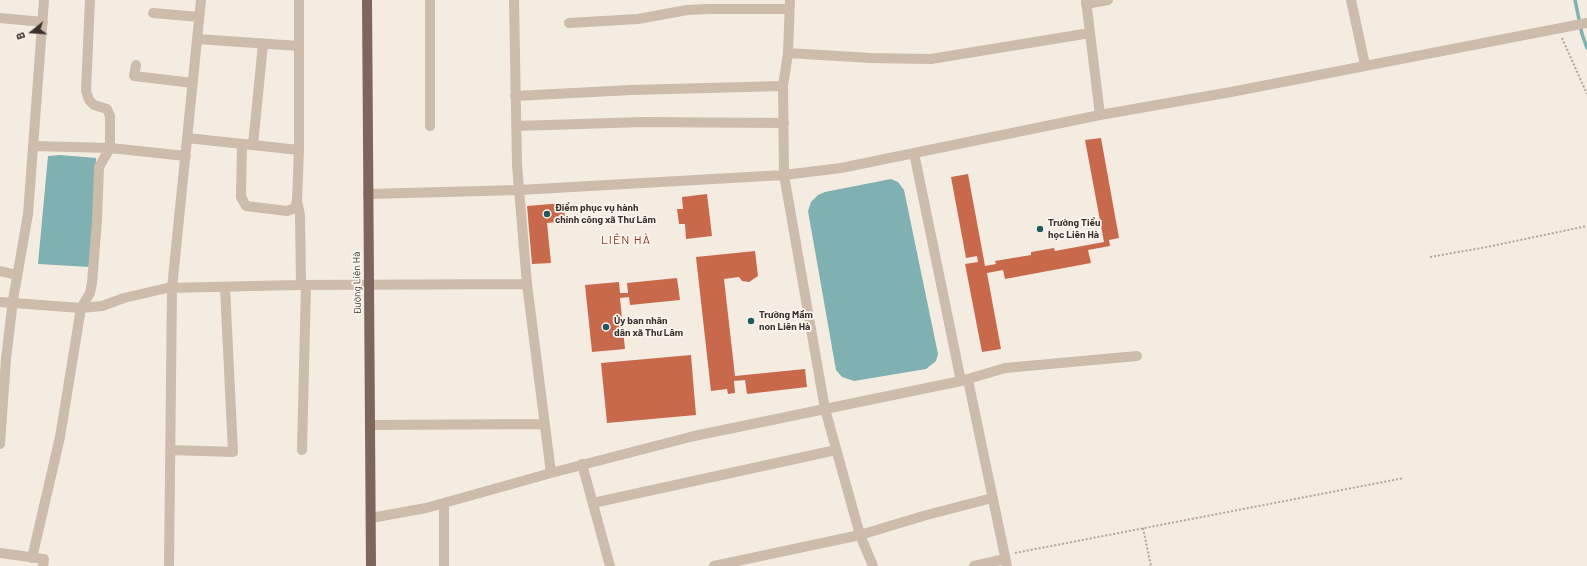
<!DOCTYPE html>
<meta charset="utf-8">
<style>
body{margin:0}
#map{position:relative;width:1587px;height:566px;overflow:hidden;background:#f4ebe1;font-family:Barlow,sans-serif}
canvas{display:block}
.north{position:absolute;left:12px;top:12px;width:40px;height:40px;-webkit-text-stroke:3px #fbf5ee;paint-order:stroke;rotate:252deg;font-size:11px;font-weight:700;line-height:16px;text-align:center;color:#3b302b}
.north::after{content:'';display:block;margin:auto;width:14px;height:18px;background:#3b302b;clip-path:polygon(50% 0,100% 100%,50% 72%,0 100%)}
</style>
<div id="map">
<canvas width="1587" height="566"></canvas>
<div class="north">B</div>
</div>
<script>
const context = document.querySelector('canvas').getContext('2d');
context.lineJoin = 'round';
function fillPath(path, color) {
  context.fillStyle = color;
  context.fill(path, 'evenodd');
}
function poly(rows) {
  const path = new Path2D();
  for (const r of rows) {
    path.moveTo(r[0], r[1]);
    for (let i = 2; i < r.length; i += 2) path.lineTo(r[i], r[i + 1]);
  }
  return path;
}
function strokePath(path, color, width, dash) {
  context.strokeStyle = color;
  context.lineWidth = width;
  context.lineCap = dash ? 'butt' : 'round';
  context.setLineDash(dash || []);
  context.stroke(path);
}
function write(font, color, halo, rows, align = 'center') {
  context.font = font + ' Barlow,sans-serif';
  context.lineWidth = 3.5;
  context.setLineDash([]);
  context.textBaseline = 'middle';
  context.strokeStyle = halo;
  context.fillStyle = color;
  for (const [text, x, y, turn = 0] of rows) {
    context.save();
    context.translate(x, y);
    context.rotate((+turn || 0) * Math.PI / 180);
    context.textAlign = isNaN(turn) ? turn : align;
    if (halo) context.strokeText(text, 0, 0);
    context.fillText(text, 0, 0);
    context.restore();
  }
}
fillPath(poly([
 [60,155,96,158,96,160,90,267,38,264,48,156],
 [891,179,898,182,904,190,938,354,936,361,926,369,854,381,842,377,836,370,808,211,811,202,818,195,825,192]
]), '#7fb0b2');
strokePath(poly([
 [1575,0,1582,34,1587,48]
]), '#7fb0b2', 3.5);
fillPath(poly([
 [1101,138,1119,238,1109,240,1110,246,1088,250,1091,263,1005,279,1003,270,987,273,1001,349,982,352,965,264,978,262,977,256,966,258,951,177,968,174,985,266,996,264,995,261,1031,255,1031,252,1054,248,1055,251,1104,242,1085,140],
 [707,194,712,236,686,239,685,224,679,224,677,209,683,209,682,197],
 [564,203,565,221,547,223,551,263,532,264,527,206],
 [755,251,758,276,749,282,742,281,739,277,724,279,735,376,805,369,807,387,747,394,745,380,734,381,735,393,728,394,727,389,711,391,696,257],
 [677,278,680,300,630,305,629,297,620,298,625,349,592,352,585,285,619,282,620,293,628,293,627,283],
 [691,355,696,415,607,423,601,363]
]), '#c8694b');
strokePath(poly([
 [1562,38,1587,94],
 [1430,257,1487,247,1587,226],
 [1143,528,1151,566],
 [1015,553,1404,478]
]), '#b9a596', 2, [2, 2]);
strokePath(poly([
 [430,0,430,126],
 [514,0,517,165,527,284,551,473],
 [790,0,788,53,783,86,784,175,825,409,860,535,873,566],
 [1086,0,1100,115],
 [1351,0,1365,65],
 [1086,4,1108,0],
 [153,13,199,17],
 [0,18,43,22],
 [569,23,638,19,687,10,709,9,789,9],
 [197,39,299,46],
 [788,53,871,58,931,59,1090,33],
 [136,65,134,76,193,83],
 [515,96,631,90,783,86],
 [517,126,642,122,784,123],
 [187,138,299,150],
 [242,144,241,197,246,206,287,211,295,208,297,201,299,150,299,0],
 [253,145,263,44],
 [34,146,110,148,186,156],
 [914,153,961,381],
 [368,194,519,190,784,175,841,168,1100,115,1231,92,1587,23],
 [297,201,300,215,301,285],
 [0,271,17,275],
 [0,302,81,308,102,306,124,298,167,288,298,285,527,284],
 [968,380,1007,566],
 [370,425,545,424],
 [0,444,6,359,13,300,28,214,44,0],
 [171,450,233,452,225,287],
 [302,450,306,285],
 [582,464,610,566],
 [444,503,444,566],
 [593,503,836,450],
 [371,518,426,508,551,473,694,436,961,381,1005,368,1137,356],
 [0,553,44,559,43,566],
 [32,558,60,437,81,308,90,293,92,283,97,220,99,167,110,148,110,116,107,109,94,105,89,100,86,91,90,0],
 [169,566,172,288,201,0],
 [714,566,860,535,923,516,992,498],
 [974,566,1005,559]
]), '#cdbbac', 10);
strokePath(poly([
 [367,0,371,566]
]), '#7d675c', 10);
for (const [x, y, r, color] of [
 [547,214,4,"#1f5a5e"],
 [1040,229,4,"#1f5a5e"],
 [751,321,4,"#1f5a5e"],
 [606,327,4,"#1f5a5e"]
]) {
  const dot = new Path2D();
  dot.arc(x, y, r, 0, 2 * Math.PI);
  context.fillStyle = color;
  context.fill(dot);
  strokePath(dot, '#fbf5ee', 1.5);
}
write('bold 10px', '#3b302b', '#fbf5ee', [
 ["Điểm phục vụ hành",555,208],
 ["chính công xã Thư Lâm",555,220],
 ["Trường Tiểu",1048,223],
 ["học Liên Hà",1048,235],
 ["Trường Mầm",759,315],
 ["non Liên Hà",759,327],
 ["Ủy ban nhân",614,321],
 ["dân xã Thư Lâm",614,333]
], 'left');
write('10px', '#3b302b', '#fbf5ee', [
 ["Đường Liên Hà",357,283,-91]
]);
context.letterSpacing = '1px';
write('12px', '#8c3b22', '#fbf5ee', [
 ["LIÊN HÀ",626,240]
]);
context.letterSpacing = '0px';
</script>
